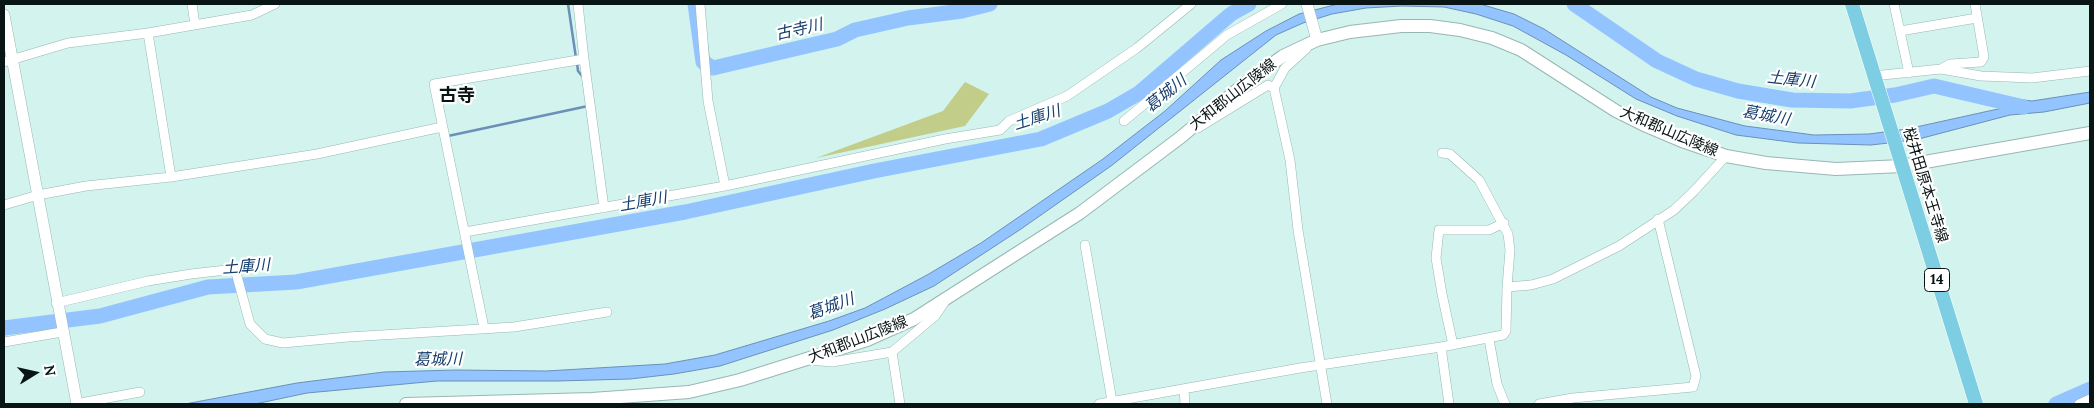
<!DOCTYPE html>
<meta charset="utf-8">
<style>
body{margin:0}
#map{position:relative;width:2094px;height:408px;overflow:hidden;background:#d2f3ee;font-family:Lora,serif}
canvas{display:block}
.frame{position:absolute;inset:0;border:5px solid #091514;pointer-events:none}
.north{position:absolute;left:10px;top:348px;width:50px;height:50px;-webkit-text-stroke:4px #fff;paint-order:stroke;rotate:80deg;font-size:14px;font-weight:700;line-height:20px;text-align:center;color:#091514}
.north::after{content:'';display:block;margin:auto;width:18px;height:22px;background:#091514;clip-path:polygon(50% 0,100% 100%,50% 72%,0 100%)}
</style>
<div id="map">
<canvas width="2094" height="408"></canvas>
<div class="frame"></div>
<div class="north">N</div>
</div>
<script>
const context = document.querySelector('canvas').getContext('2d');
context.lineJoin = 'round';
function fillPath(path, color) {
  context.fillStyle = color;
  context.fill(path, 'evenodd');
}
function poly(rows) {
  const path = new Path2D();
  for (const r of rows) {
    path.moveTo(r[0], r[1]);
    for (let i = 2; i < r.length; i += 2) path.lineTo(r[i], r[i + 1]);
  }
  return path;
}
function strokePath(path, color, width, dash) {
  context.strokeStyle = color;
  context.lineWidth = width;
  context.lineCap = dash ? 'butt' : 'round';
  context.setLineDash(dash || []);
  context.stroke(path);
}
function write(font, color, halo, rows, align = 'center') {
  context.font = font + ' Lora,"Noto Sans JP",serif';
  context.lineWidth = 4.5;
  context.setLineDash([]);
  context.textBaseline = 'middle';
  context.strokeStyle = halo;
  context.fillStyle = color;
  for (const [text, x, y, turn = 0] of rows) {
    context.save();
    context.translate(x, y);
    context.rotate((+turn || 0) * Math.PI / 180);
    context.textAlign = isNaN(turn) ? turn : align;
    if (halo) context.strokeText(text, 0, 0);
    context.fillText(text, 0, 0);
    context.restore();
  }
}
fillPath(poly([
 [965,82,989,94,965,126,816,158,943,111]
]), '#c2cd89');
const water = poly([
 [1338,4,1480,4,1514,14,1544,29,1651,97,1677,108,1745,126,1814,135,1869,134,1907,129,2007,107,2009,98,2032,101,2090,92,2090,103,2044,112,2010,115,1915,140,1871,145,1798,143,1736,135,1677,116,1636,99,1566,55,1513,26,1476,14,1444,7,1402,6,1366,8,1332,14,1303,23,1276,35,1111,166,1021,229,934,286,885,309,833,330,720,366,674,374,630,379,558,381,437,381,307,393,255,404,185,404,297,383,384,372,456,370,546,371,665,364,715,355,829,321,865,308,927,275,981,243,1103,159,1165,111,1221,60,1266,31,1299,14,1338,4]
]);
fillPath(water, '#93c4ff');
strokePath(water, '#6a90b8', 1);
strokePath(poly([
 [568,4,576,58],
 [577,63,578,71,582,76],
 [448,136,588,106]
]), '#6a90b8', 2.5);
strokePath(poly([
 [695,4,703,62,713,68,837,39,855,30,908,18,962,11,990,4],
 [1574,4,1657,61,1696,79,1738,91,1792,100,1850,101,1895,95,1934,86,2024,107],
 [4,328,100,316,208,287,296,282,685,212,874,171,1041,139,1108,111,1139,93,1231,14,1249,4],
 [2056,404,2090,389]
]), '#93c4ff', 15);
const minor = poly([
 [192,4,195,25],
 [700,4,708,101,725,186],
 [1894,4,1909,73],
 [1900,31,1977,18],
 [148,33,171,177],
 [1306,49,1285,68,1274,88,1290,160,1298,230,1327,404],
 [584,59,604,208],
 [4,62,68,43,148,33,252,15,275,4],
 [1941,69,1981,76,2032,78,2090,71],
 [1873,76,1941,69,1950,64,1981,62,1984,57,1975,4],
 [1124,121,1227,35,1282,4],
 [1198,128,1268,85,1274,88],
 [4,205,38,195,86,186,171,177,317,154,442,127],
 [465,232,725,186,945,139,1000,130,1009,121,1067,96,1137,48,1191,4],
 [1085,245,1112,401],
 [1507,287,1531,285,1553,279,1619,246,1674,210,1694,191,1726,156],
 [56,303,148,281,191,274,235,269,250,324,265,339,283,343,348,337,514,327,607,312],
 [484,328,434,84,584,59,578,4],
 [1489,339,1497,384,1505,404],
 [4,342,62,332],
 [1453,345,1442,294,1436,258,1439,230,1489,230,1504,223],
 [1441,347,1449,404],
 [810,360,832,362,892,352],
 [1184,389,1185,404],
 [75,404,140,392],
 [900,404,892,352,935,316,946,300],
 [1099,404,1300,368,1441,347,1503,335,1506,331,1507,287,1510,250,1508,234,1479,180,1450,154,1442,153],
 [1539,404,1573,398,1693,387,1696,376,1658,219],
 [2079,404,2090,399]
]);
const tertiary = poly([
 [1307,4,1317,40],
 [4,15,77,404]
]);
const secondary = poly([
 [406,404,592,399,689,392,740,380,867,340,914,319,1080,213,1181,137,1244,84,1283,56,1317,40,1350,32,1401,26,1430,26,1460,30,1492,38,1521,50,1616,111,1644,125,1682,141,1726,156,1766,163,1836,169,1902,166,2090,133]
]);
const primary = poly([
 [1852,4,1976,404]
]);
strokePath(minor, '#98b7b2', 10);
strokePath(tertiary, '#98b7b2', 12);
strokePath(secondary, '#98b7b2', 14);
strokePath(primary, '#fff', 15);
strokePath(minor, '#fff', 9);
strokePath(tertiary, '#fff', 11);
strokePath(secondary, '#fff', 12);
strokePath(primary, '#7dcee2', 14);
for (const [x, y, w] of [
 [1937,280,25]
]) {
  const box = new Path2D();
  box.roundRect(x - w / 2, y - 11.5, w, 23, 4);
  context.fillStyle = '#fff';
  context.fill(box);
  strokePath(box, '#091514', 1);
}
write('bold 14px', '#091514', null, [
 ["14",1937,280]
]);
write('15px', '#091514', '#fff', [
 ["大和郡山広陵線",1233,95,-38],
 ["大和郡山広陵線",1669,132,23],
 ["桜井田原本王寺線",1925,185,73],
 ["大和郡山広陵線",858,340,-21]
]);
write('italic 16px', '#143e6c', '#fff', [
 ["古寺川",799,30,-13],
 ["土庫川",1791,80,6],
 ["葛城川",1166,94,-39],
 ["葛城川",1766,116,10],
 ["土庫川",1037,118,-18],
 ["土庫川",643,202,-10],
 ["土庫川",246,267,-4],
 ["葛城川",831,307,-20],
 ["葛城川",438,360,-1]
]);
write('bold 18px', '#091514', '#fff', [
 ["古寺",457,96]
]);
</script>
